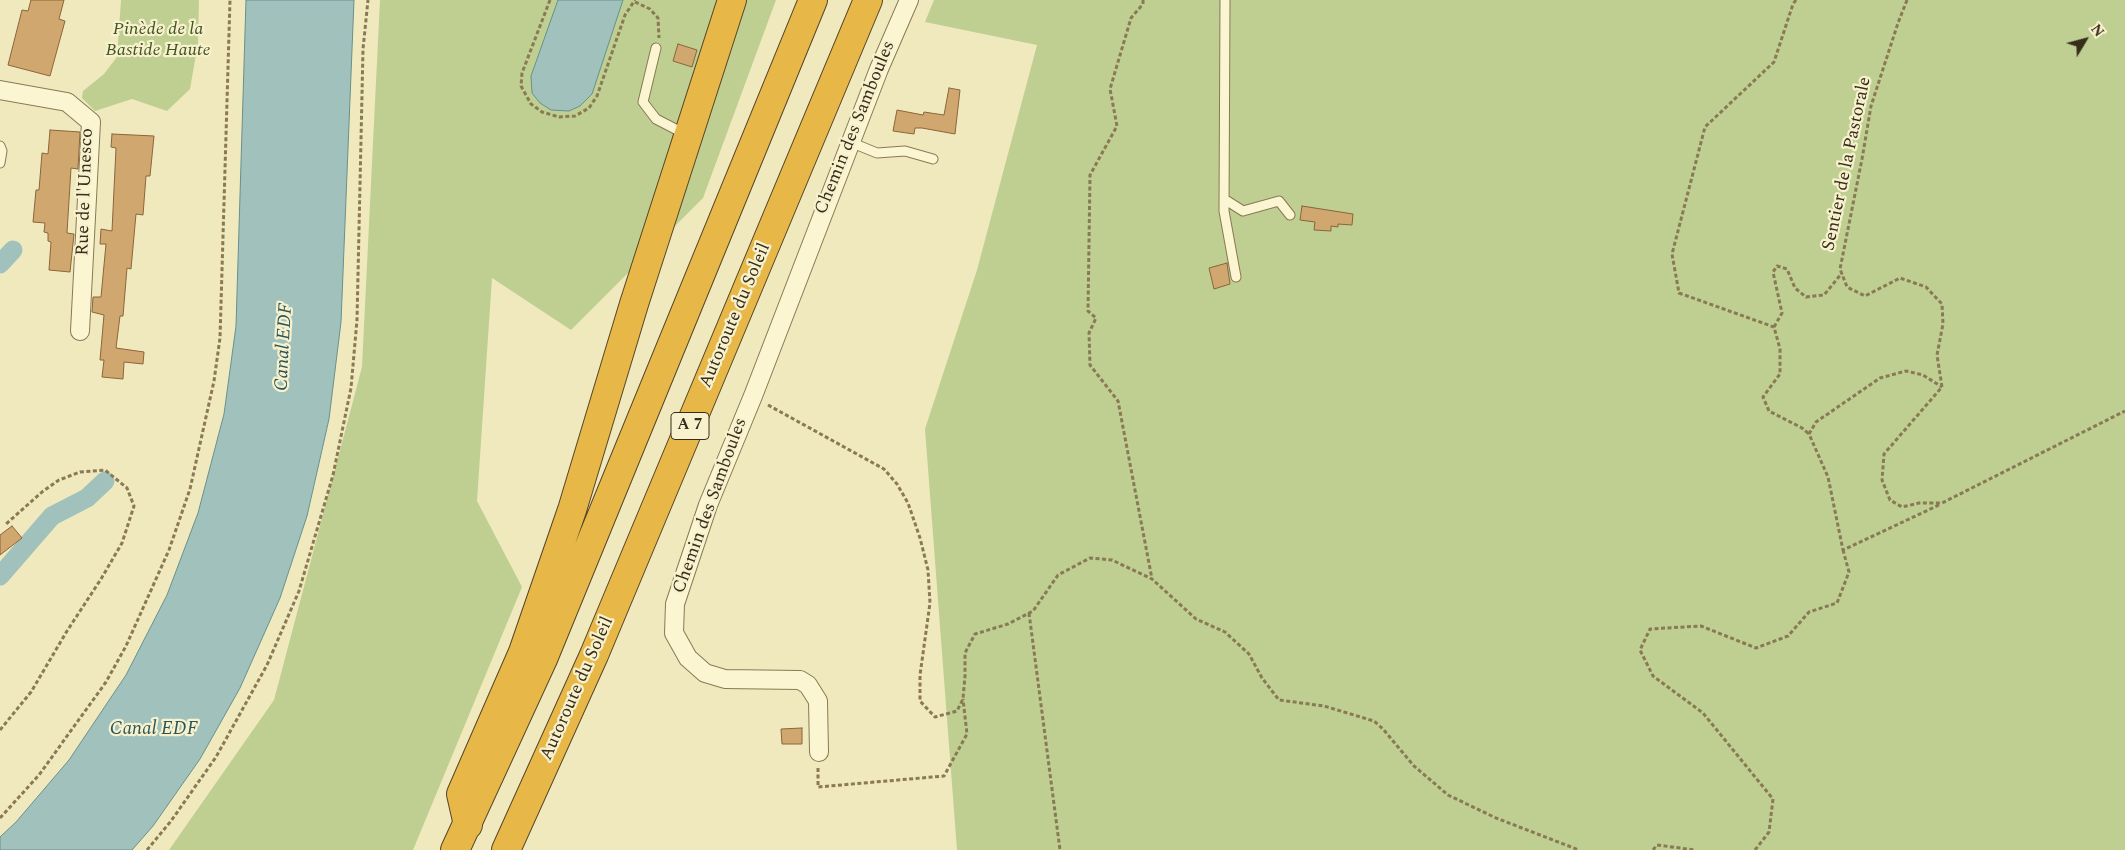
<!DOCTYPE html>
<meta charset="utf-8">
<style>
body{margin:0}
#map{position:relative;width:2125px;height:850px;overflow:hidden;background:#f0e9bd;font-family:Spectral,serif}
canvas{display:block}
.north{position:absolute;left:2060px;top:15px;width:50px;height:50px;-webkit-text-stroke:4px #f7f1cd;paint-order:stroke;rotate:53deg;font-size:14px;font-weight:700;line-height:20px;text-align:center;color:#382d1b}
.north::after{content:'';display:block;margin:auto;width:18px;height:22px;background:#382d1b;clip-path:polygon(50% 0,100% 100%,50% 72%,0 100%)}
</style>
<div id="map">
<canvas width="2125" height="850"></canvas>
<div class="north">N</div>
</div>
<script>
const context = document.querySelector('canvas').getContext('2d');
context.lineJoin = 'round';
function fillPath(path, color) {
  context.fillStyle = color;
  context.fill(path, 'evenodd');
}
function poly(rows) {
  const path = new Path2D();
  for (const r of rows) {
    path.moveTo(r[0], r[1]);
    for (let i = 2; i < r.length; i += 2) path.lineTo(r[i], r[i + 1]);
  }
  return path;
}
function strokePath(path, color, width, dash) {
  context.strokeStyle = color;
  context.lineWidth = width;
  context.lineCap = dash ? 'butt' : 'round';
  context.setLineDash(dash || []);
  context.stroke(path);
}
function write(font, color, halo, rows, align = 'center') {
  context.font = font + ' Spectral,serif';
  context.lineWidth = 4.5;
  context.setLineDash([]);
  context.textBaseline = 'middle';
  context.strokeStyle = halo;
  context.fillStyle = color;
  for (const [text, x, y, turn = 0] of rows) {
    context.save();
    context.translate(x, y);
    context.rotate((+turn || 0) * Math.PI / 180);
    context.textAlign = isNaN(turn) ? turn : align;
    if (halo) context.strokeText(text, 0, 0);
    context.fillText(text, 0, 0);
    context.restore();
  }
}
fillPath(poly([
 [121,0,199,0,198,43,190,89,167,111,132,99,95,111,82,98,83,91,104,74,117,57],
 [380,0,776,0,703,198,571,330,492,278,477,501,522,587,413,850,169,850,274,700,362,367],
 [934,0,2125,0,2125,850,957,850,925,429,977,270,1037,45,925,22]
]), '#becf91');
const water = poly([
 [246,0,354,0,341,322,329,419,307,516,280,598,240,688,200,759,153,826,132,850,0,850,0,837,16,822,69,760,126,675,167,595,198,513,224,414,236,326,246,0],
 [558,0,623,0,592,94,580,106,569,111,551,110,540,103,532,93,531,76,558,0]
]);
fillPath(water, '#a1c1bd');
strokePath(water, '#68908c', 1);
strokePath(poly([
 [0,264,13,250],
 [0,576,52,516,87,498,105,481]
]), '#a1c1bd', 19);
const building = poly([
 [31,0,64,0,59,19,65,21,50,76,8,65,22,10,28,11,31,0],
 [678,44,697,50,692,67,673,61,678,44],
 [949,88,960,90,955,134,922,128,915,128,914,134,893,131,897,110,923,115,924,112,944,115,949,88],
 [50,130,80,132,78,169,71,168,67,233,74,234,70,272,49,270,51,242,48,241,48,233,44,232,45,223,33,222,36,190,39,190,42,153,48,154,50,130],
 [112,134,154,136,150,176,146,176,143,215,136,214,131,269,127,268,123,316,120,316,116,348,144,352,143,364,124,362,123,379,102,377,104,360,100,360,104,315,92,312,93,297,101,297,106,244,100,244,101,229,112,231,116,148,111,147,112,134],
 [1302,206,1353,214,1352,225,1338,224,1338,227,1331,226,1331,231,1314,230,1315,222,1300,220,1302,206],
 [1227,263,1230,284,1214,289,1209,268,1227,263],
 [12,526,22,538,0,555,0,535,12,526],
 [802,728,802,744,782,744,781,729,802,728]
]);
fillPath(building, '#d1a770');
strokePath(building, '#8a653a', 1);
const lane = poly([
 [1225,0,1224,211,1236,277],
 [656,48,643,102,656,119,687,135],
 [850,142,877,153,905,151,933,159],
 [0,146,2,151,0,163],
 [1224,199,1243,211,1279,201,1290,215]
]);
const street = poly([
 [0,90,67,102,91,122,80,331],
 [819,752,818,701,808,685,800,680,725,679,705,673,688,658,674,633,675,604,708,505,753,396,879,69,909,0]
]);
const highway = poly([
 [468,825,461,794,523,652,572,510,634,304,732,0],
 [455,850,543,659,813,0],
 [506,850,594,655,868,0]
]);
strokePath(lane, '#897955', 11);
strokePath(street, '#897955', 20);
strokePath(highway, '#56452a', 30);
strokePath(poly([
 [550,0,522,73,521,86,531,104,542,112,559,117,575,116,589,108,597,96,625,15,635,0],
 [1143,0,1143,4,1131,18,1110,89,1117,126,1090,175,1088,311,1096,318,1089,333,1090,365,1118,401,1152,579],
 [1796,0,1793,4,1774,62,1705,127,1672,254,1679,293,1774,327,1780,349,1780,374,1763,397,1769,411,1802,428,1809,434],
 [1907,0,1898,23,1871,106,1862,159,1840,269,1847,287,1865,296,1900,278,1926,287,1942,304,1943,324,1937,355,1942,387,1884,454,1882,480,1890,500,1902,507,1919,503,1942,503,2125,411],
 [635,2,650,9,658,18,659,38],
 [1774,327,1782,313,1773,272,1777,266,1787,269,1795,288,1806,297,1824,295,1842,273],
 [768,405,884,469,897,484,908,503,920,538,928,570,930,603,920,675,920,701,935,717,957,711,963,699,965,676,965,653,975,634,1008,624,1033,611,1058,575,1090,558,1112,560,1152,579,1196,619,1225,632,1249,654,1262,678,1279,700,1324,706,1374,721,1383,729,1414,766,1448,795,1496,818,1579,850],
 [1939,505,1843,550,1828,477,1809,434,1816,422,1880,378,1906,371,1923,375,1942,387],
 [1029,613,1060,850],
 [0,730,31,692,67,631,101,579,122,543,134,506,127,488,105,470,80,472,59,480,42,492,6,524],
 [818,768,818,787,944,776,967,734,963,699],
 [0,818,39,775,106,682,126,646,169,550,190,489,214,381,220,338,230,0],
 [147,850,171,821,216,757,267,665,299,591,333,475,351,388,357,320,363,49,368,0],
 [1653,850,1657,845,1695,850],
 [1755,850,1769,832,1773,799,1703,713,1653,676,1640,650,1650,629,1701,626,1756,648,1788,636,1809,612,1837,603,1849,572,1843,550]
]), '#897955', 3, [4, 2.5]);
strokePath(lane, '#fbf5d1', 9);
strokePath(street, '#fbf5d1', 18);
strokePath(highway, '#e7b847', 28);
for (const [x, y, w] of [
 [690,426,38]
]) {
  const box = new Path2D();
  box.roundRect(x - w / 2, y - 13.5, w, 27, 4);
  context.fillStyle = '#f7f1cd';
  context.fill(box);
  strokePath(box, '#382d1b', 1);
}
write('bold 16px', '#382d1b', null, [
 ["A 7",690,426]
]);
write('italic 18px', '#405520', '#f7f1cd', [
 ["Pinède de la",158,30],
 ["Bastide Haute",158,51]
]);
write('18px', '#382d1b', '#f7f1cd', [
 ["Chemin des Samboules",856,128,-68],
 ["Sentier de la Pastorale",1848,164,-78],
 ["Rue de l'Unesco",86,192,-88],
 ["Autoroute du Soleil",736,316,-67],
 ["Chemin des Samboules",711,506,-70],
 ["Autoroute du Soleil",578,689,-66]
]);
write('italic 19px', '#295559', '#f7f1cd', [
 ["Canal EDF",285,347,-87],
 ["Canal EDF",154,730]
]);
</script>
